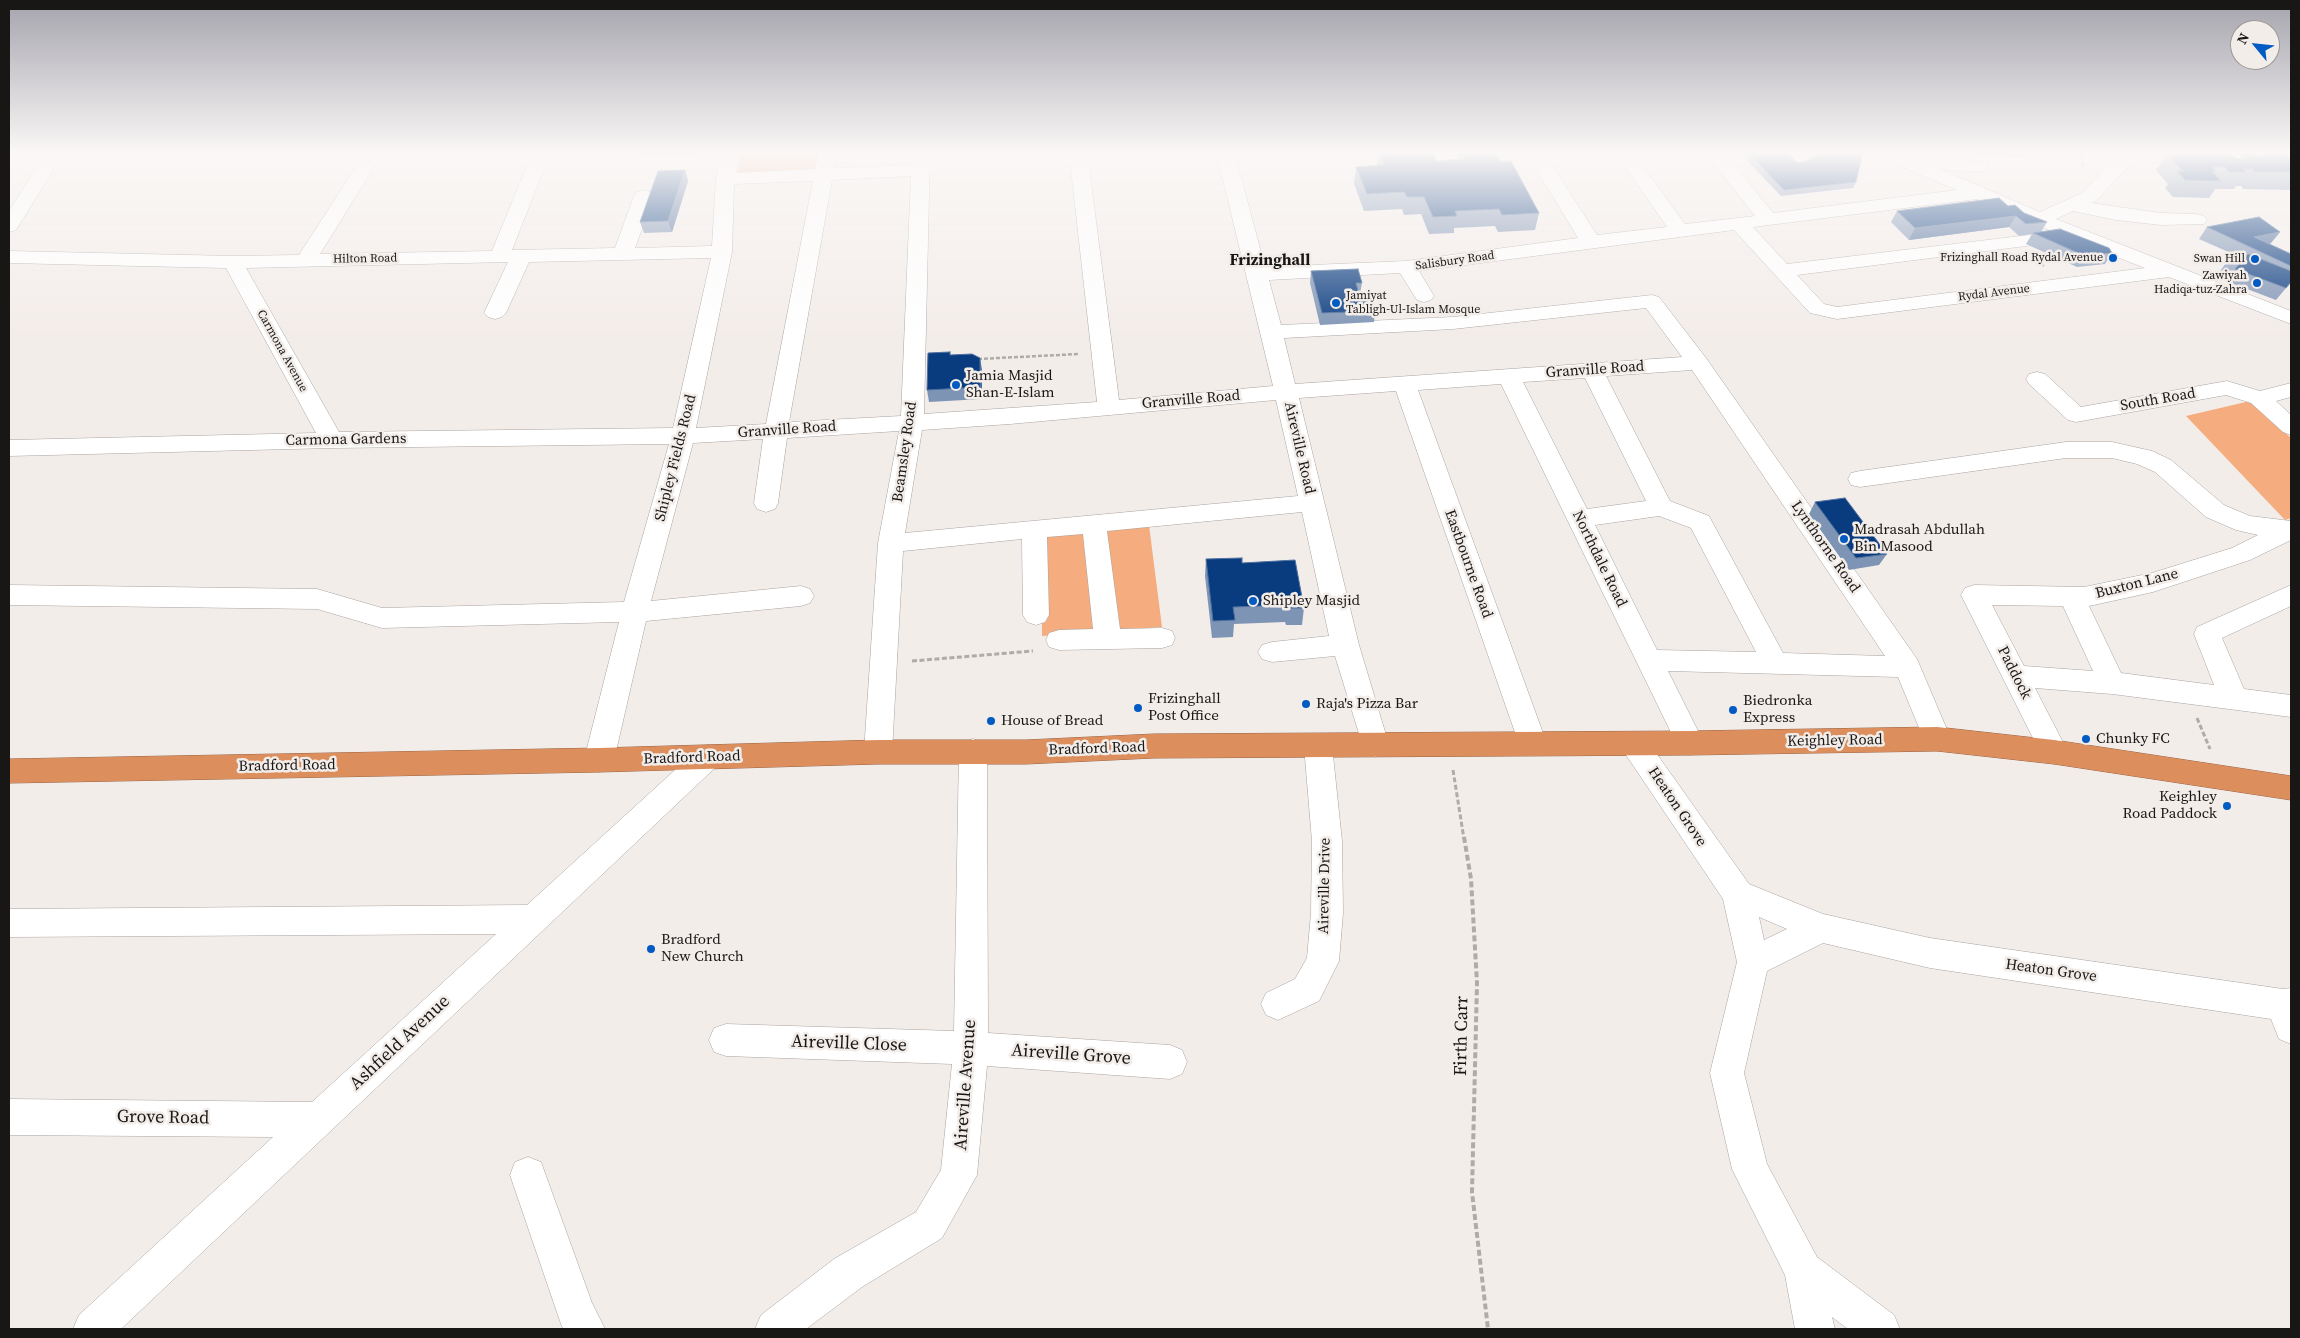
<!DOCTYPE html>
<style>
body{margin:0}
#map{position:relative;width:2300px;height:1338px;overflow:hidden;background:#f3edea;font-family:"Source Serif 4",serif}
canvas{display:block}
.frame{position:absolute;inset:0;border:10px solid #191716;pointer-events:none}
.north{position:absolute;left:2230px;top:20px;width:50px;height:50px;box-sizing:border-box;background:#f3edea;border:1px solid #9c9795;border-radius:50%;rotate:298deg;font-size:14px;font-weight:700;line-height:20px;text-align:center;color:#191716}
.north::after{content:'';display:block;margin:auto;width:18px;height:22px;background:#025ac3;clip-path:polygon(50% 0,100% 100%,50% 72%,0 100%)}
</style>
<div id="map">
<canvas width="2300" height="1338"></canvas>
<div class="frame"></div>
<div class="north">N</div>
</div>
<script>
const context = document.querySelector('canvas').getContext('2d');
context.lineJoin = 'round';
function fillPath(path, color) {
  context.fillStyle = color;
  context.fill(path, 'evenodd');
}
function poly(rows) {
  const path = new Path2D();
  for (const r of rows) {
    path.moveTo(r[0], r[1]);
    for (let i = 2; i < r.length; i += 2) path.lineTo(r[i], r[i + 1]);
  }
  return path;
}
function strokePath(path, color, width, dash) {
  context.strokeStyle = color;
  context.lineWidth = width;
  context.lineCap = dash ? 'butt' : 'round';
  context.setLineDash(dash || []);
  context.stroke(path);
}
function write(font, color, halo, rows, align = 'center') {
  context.font = font + ' "Source Serif 4",serif';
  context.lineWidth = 5;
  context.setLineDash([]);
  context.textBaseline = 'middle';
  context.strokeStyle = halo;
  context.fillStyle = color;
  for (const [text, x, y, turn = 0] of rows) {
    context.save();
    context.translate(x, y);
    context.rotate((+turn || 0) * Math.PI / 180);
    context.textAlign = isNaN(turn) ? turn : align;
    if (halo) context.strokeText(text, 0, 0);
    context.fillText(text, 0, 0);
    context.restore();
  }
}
fillPath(poly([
 [742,151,822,151,820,169,737,173],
 [2250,401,2291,438,2291,518,2285,520,2186,416],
 [1149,525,1162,627,1042,636,1041,535]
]), '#f5ac7f');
const minor = poly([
 [47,151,65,151,16,230,9,232,9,211,47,151],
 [366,151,384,151,320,254,492,251,533,151,551,151,512,250,615,248,634,196,637,192,644,190,651,192,654,196,635,248,712,246,716,179,722,151,740,151,736,173,815,169,819,151,837,151,834,168,911,165,912,151,930,151,924,414,1097,402,1069,151,1087,151,1119,400,1273,386,1216,151,1234,151,1265,267,1406,261,1578,238,1525,151,1543,151,1597,235,1667,227,1614,151,1632,151,1685,224,1755,216,1704,151,1723,151,1773,213,1957,190,1902,167,1881,155,1878,151,1901,151,1919,160,1926,157,1986,162,1988,166,1986,170,1979,172,1940,169,2040,212,2082,193,2112,161,2134,152,2291,152,2291,164,2150,161,2139,163,2126,169,2096,201,2091,203,2161,213,2197,214,2204,216,2207,220,2204,224,2161,225,2116,220,2073,211,2056,219,2291,311,2291,324,2169,277,1837,319,1810,313,1734,230,1419,271,1434,296,1431,300,1424,302,1417,300,1400,273,1269,280,1281,325,1453,317,1652,295,1659,297,1706,358,1917,659,1951,739,1947,747,1937,751,1927,747,1898,677,1668,671,1704,743,1700,751,1690,755,1680,751,1501,384,1418,390,1547,744,1543,752,1533,756,1523,752,1519,744,1396,391,1299,398,1359,645,1389,745,1385,753,1375,757,1365,753,1335,656,1272,662,1262,659,1258,652,1262,645,1272,642,1329,636,1302,512,1107,531,1120,629,1162,628,1172,631,1175,638,1172,645,1162,648,1059,650,1049,647,1046,640,1049,633,1059,630,1093,629,1083,534,1047,537,1049,615,1045,622,1036,625,1027,622,1023,615,1022,539,903,551,892,752,888,760,878,764,868,760,864,752,878,543,899,431,787,438,778,503,775,509,766,512,757,509,754,503,763,439,693,443,651,601,801,586,810,589,814,596,810,603,801,606,646,621,614,760,609,768,599,772,589,768,584,760,619,622,382,628,317,609,9,605,9,585,317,589,382,608,624,602,669,444,332,448,9,456,9,440,316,433,226,268,9,263,9,251,233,256,299,255,366,151],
 [911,176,901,416,789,422,832,180,911,176],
 [813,181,766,424,696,428,732,252,734,184,813,181],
 [1977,199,2054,232,1787,264,1753,227,1977,199],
 [2073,240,2145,268,1837,307,1824,304,1797,275,2073,240],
 [711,258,673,428,339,432,246,268,508,262,484,313,488,317,495,319,502,317,506,313,529,262,711,258],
 [1646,308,1682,357,1295,384,1284,338,1453,329,1646,308],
 [1692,370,1885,656,1783,653,1709,516,1670,501,1606,376,1692,370],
 [1585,378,1646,501,1587,509,1523,382,1585,378],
 [1276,400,1298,496,905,533,922,430,1010,424,1276,400],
 [1659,516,1691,528,1756,652,1657,650,1595,525,1659,516],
 [2037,372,2045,374,2081,407,2227,381,2260,391,2291,383,2291,397,2276,401,2291,415,2291,435,2283,432,2251,403,2226,395,2076,422,2068,420,2029,384,2026,379,2029,374,2037,372],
 [2066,442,2112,442,2152,451,2171,460,2224,505,2250,516,2291,521,2291,540,2250,560,2153,592,2089,606,2121,673,2214,685,2194,634,2197,627,2291,585,2291,606,2222,638,2244,689,2291,695,2291,717,2112,694,2035,688,2068,752,2064,760,2054,764,2044,760,1961,595,1965,588,1974,585,2084,587,2152,573,2232,548,2258,535,2236,530,2206,517,2155,472,2137,464,2112,458,2066,458,1860,487,1851,485,1848,479,1851,473,1860,471,2066,442],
 [1992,605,2063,606,2093,671,2024,666,1992,605],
 [1634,732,1644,736,1749,884,1823,914,1930,938,2283,989,2291,988,2291,1044,2279,1039,2271,1019,1930,968,1823,943,1767,971,1744,1073,1767,1164,1817,1257,1894,1315,1900,1329,1848,1329,1832,1317,1835,1329,1795,1329,1785,1275,1732,1169,1710,1073,1737,962,1723,899,1624,752,1620,744,1624,736,1634,732],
 [1759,917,1787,929,1764,940,1759,917],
 [1318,734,1328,738,1332,746,1342,841,1343,913,1339,961,1319,1001,1278,1020,1266,1015,1261,1004,1266,993,1295,979,1307,958,1311,913,1312,841,1304,746,1308,738,1318,734],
 [973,739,983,743,987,751,988,1033,1170,1045,1182,1050,1187,1062,1182,1074,1170,1079,987,1066,977,1175,942,1238,862,1287,806,1329,755,1329,761,1315,834,1259,916,1212,941,1170,952,1064,726,1056,714,1052,709,1040,714,1028,726,1024,954,1031,959,751,963,743,973,739],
 [708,745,718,749,723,757,718,765,121,1329,73,1329,79,1315,273,1137,9,1135,9,1099,312,1102,496,934,9,937,9,909,527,905,698,749,708,745],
 [528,1157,541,1162,592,1303,605,1329,564,1329,562,1327,510,1175,515,1162,528,1157]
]);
const highway = poly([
 [1937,727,2054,740,2291,776,2291,800,2054,764,1937,751,1690,755,1154,758,1026,764,878,764,599,772,9,783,9,759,599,748,878,740,1026,740,1154,734,1690,731,1937,727]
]);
strokePath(minor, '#a9a3a0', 1);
strokePath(highway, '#986444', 1);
strokePath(poly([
 [2081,151,2084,169],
 [2032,260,2044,266],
 [978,359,1079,354]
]), '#b0aba8', 2.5, [4, 2]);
strokePath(poly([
 [912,661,1033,651],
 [2197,718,2210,749],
 [1453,770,1464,839]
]), '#b0aba8', 3, [5, 2.5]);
strokePath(poly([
 [1464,837,1471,879,1477,983,1472,1192,1488,1329]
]), '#b0aba8', 4, [6, 3]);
fillPath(minor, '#fff');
fillPath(highway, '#dc8e5d');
fillPath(poly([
 [636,151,698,151,697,154,637,155],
 [1459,151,1494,151,1500,161,1539,213,1535,230,1498,232,1495,226,1454,228,1454,233,1429,234,1421,214,1404,215,1402,209,1364,211,1354,184,1356,167,1377,166,1379,153,1436,161,1457,160],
 [1738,151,1786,151,1797,163,1807,161,1817,155,1818,151,1863,151,1856,182,1853,188,1781,196],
 [1931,151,2025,151,2023,156,1931,152],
 [2167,154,2239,159,2242,154,2263,157,2265,154,2291,159,2291,190,2243,189,2241,186,2236,186,2234,189,2217,189,2216,188,2209,198,2173,197,2165,188,2168,184,2156,170],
 [685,170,688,181,672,232,644,233,640,222],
 [2008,206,2047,222,2041,232,2112,253,2105,264,2077,267,2026,244,2032,234,2019,236,2009,227,1909,240,1891,222,1897,211],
 [2207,227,2280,232,2270,244,2291,254,2291,282,2276,300,2226,281,2230,275,2220,271,2233,254,2199,239],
 [1311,271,1362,283,1360,294,1359,294,1361,301,1375,311,1374,322,1320,325,1310,283],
 [951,355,982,370,982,399,929,402,927,390],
 [1815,502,1887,554,1879,565,1849,570,1809,514],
 [1206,559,1242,563,1304,608,1302,625,1286,625,1285,622,1234,624,1233,637,1212,638,1205,576]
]), '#7e94b4');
fillPath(poly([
 [685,170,688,181,672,232,668,221],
 [2016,216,2009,227,1909,240,1915,228],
 [2280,232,2271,243,2251,247,2254,237],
 [980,358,982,370,982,399,980,387]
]), '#4f709f');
const building = poly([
 [1406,151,1432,151,1436,161,1465,159,1461,151,1494,151,1500,161,1511,161,1539,213,1502,215,1499,209,1455,211,1457,216,1433,217,1424,197,1407,197,1404,192,1367,194,1356,167,1384,165,1379,153,1406,151],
 [1746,151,1786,151,1797,163,1807,161,1819,154,1819,151,1863,151,1856,182,1784,190,1746,151],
 [2167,154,2232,155,2237,159,2247,159,2242,154,2268,157,2265,154,2286,154,2291,159,2291,172,2255,172,2253,169,2243,169,2246,172,2229,172,2225,167,2212,167,2216,171,2212,171,2221,181,2185,180,2177,171,2183,171,2167,154],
 [685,170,668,221,640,222,658,171,685,170],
 [1999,198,2008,206,2015,205,2024,213,2047,222,2026,224,2016,216,1915,228,1897,211,1999,198],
 [2259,217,2280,232,2254,237,2291,254,2291,266,2207,227,2259,217],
 [2060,229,2109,248,2112,253,2085,256,2033,233,2060,229],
 [2235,252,2246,256,2248,254,2291,271,2291,282,2286,288,2235,269,2240,263,2229,259,2235,252],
 [1358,269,1362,283,1356,283,1361,301,1372,300,1375,311,1322,313,1311,271,1358,269],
 [950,352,950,355,972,354,980,358,980,387,927,390,928,353,950,352],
 [1845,498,1887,554,1856,558,1815,502,1845,498],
 [1242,558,1242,563,1295,560,1304,608,1288,608,1287,605,1233,607,1235,620,1213,621,1206,559,1242,558]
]);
fillPath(building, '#093b7f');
strokePath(building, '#4f709f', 1);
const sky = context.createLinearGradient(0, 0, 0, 339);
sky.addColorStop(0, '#a5a4ad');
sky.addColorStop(0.45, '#faf7f6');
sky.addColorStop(1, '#faf7f600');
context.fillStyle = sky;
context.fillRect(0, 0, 2300, 339);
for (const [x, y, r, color] of [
 [2113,258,5,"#025ac3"],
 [2255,259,5,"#025ac3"],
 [2257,283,5,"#025ac3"],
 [1336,303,5,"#025ac3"],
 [956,385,5,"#025ac3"],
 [1844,539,5,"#025ac3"],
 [1253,601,5,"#025ac3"],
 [1306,704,5,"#025ac3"],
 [1138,708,5,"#025ac3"],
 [1733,710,5,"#025ac3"],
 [991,721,5,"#025ac3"],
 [2086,739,5,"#025ac3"],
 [2227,806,5,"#025ac3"],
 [651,949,5,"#025ac3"]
]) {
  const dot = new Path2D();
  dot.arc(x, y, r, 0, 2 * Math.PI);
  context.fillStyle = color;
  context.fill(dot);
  strokePath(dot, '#f3edea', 2);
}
write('12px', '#191716', '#f3edea', [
 ["Frizinghall Road Rydal Avenue",2103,258],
 ["Swan Hill",2245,259],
 ["Zawiyah",2247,276],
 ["Hadiqa-tuz-Zahra",2247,290],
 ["Jamiyat",1346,296,"left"],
 ["Tabligh-Ul-Islam Mosque",1346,310,"left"]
], 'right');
write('12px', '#191716', '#f3edea', [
 ["Hilton Road",365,259,-1],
 ["Salisbury Road",1455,261,-8],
 ["Rydal Avenue",1994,293,-7],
 ["Carmona Avenue",282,351,61]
]);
write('15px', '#191716', '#f3edea', [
 ["Granville Road",1595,370,-4],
 ["Granville Road",1191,400,-5],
 ["South Road",2158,400,-10],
 ["Granville Road",787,430,-4],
 ["Carmona Gardens",346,440,-1],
 ["Aireville Road",1299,448,77],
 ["Beamsley Road",905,452,-82],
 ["Shipley Fields Road",676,458,-76],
 ["Lynthorne Road",1825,547,55],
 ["Northdale Road",1599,559,64],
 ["Eastbourne Road",1468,564,70],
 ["Buxton Lane",2137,584,-14],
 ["Paddock",2014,673,63],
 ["Keighley Road",1835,741,-1],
 ["Bradford Road",1097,749,-2],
 ["Bradford Road",692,758,-2],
 ["Bradford Road",287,766,-1],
 ["Heaton Grove",1677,807,56],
 ["Aireville Drive",1325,886,-89],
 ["Heaton Grove",2051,971,8]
]);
write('15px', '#191716', '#f3edea', [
 ["Jamia Masjid",966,376],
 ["Shan-E-Islam",966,393],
 ["Madrasah Abdullah",1854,530],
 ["Bin Masood",1854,547],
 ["Shipley Masjid",1263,601],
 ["Frizinghall",1148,699],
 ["Post Office",1148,716],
 ["Biedronka",1743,701],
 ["Express",1743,718],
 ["Raja's Pizza Bar",1316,704],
 ["House of Bread",1001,721],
 ["Chunky FC",2096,739],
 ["Keighley",2217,797,"right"],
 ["Road Paddock",2217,814,"right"],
 ["Bradford",661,940],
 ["New Church",661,957]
], 'left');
write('bold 16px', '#191716', '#f3edea', [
 ["Frizinghall",1270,261]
]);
write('18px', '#191716', '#f3edea', [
 ["Firth Carr",1462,1036,-89],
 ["Ashfield Avenue",400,1043,-43],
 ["Aireville Close",849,1044,2],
 ["Aireville Grove",1071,1055,4],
 ["Aireville Avenue",966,1085,-86],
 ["Grove Road",163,1118,1]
]);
</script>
